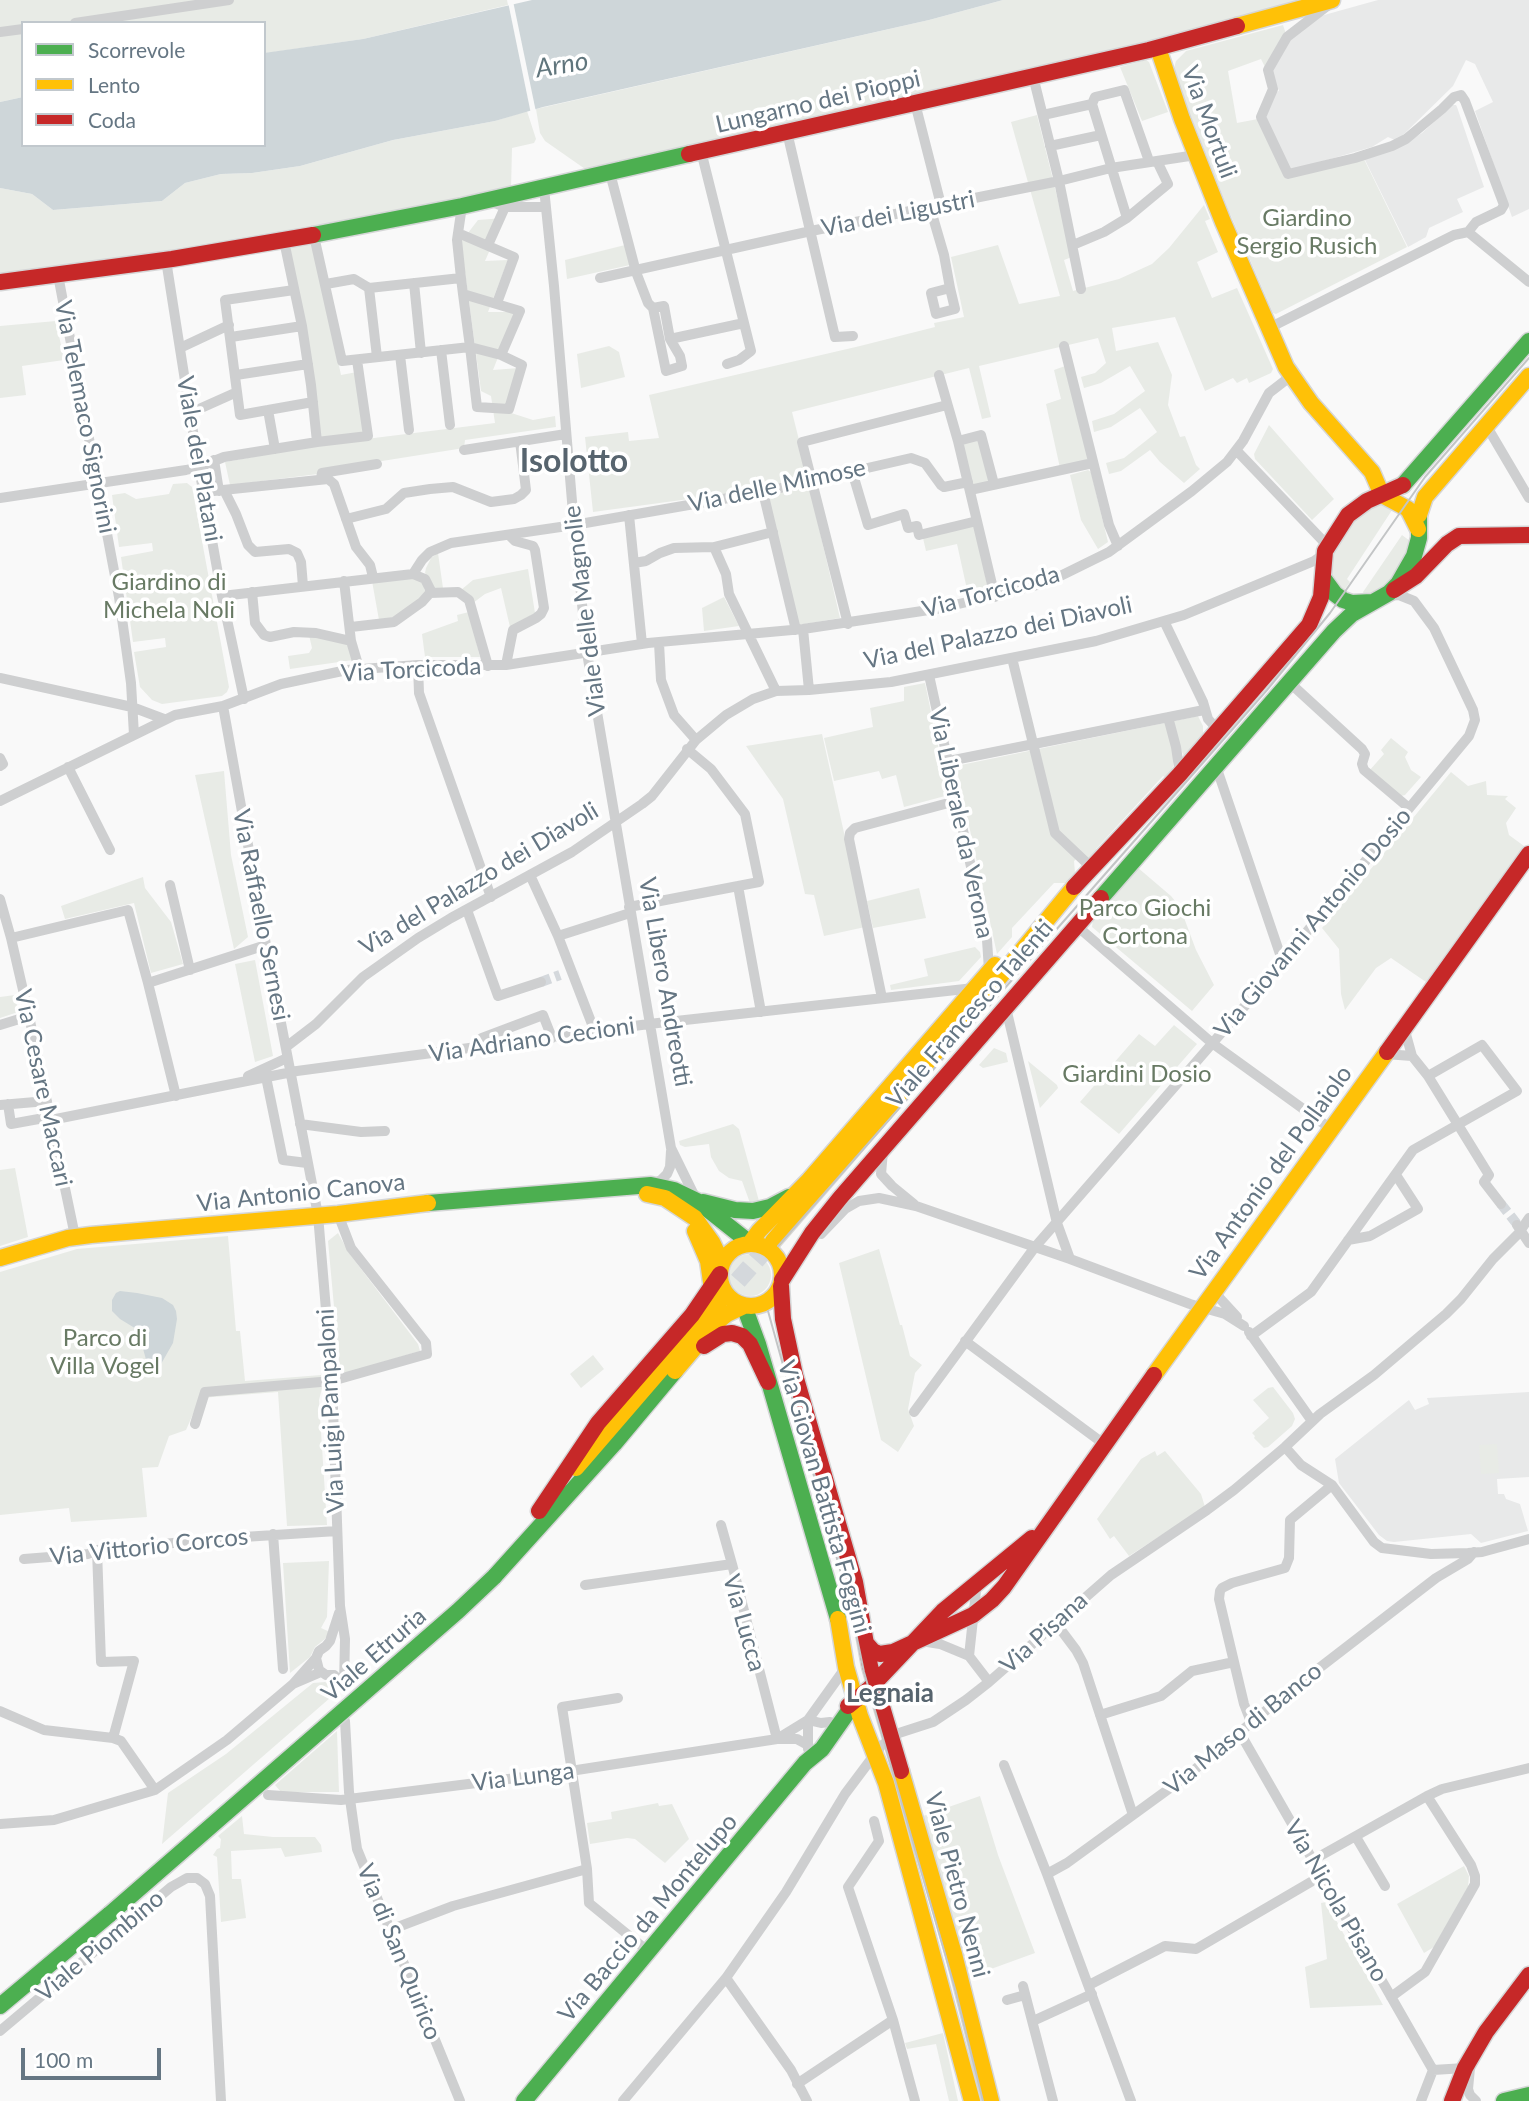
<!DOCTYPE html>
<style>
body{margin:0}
#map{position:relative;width:1529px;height:2101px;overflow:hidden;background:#f9f9f9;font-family:Lato,sans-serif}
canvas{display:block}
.legend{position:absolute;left:21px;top:21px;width:245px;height:126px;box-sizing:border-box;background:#fff;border:2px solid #c1c8cd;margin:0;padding:9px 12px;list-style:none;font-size:21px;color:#657683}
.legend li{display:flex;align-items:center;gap:14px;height:35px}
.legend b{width:35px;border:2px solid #c1c8cd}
.scale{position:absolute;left:21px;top:2048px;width:140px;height:32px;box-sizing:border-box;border:4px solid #657683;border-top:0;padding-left:9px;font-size:21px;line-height:24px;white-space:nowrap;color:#657683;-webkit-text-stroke:5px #fff;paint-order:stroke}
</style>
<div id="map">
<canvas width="1529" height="2101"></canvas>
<ul class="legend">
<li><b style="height:9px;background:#4caf50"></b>Scorrevole</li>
<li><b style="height:9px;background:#ffc107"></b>Lento</li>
<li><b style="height:9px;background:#c62828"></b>Coda</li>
</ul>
<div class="scale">100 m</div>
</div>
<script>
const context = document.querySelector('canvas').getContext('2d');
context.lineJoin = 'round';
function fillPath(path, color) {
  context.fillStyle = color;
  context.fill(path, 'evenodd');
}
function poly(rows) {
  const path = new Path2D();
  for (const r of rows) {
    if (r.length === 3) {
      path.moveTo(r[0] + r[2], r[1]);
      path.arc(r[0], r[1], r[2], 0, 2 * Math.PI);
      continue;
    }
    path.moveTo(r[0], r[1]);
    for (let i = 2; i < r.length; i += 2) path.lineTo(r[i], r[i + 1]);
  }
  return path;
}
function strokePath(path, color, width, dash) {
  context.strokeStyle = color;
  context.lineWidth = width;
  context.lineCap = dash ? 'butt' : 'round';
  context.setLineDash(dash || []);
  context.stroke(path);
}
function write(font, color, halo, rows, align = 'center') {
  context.font = font + ' Lato,sans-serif';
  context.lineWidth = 7;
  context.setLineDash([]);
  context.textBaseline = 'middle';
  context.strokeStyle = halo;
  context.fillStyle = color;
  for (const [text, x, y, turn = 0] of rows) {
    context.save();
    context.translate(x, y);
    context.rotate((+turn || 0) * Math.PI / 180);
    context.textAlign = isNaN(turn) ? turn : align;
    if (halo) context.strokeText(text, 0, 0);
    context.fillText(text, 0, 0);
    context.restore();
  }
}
fillPath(poly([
 [1378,0,1529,0,1529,209,1512,217,1475,111,1493,102,1475,64,1466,60,1453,86,1397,141,1388,137,1372,147,1289,171,1264,119,1276,92,1279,91,1271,71,1288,40,1317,17],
 [1452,105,1456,105,1457,107,1484,187,1457,199,1463,212,1429,228,1426,237,1408,247,1364,158,1405,143,1422,133],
 [1529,1392,1529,1477,1497,1479,1498,1494,1504,1494,1506,1499,1520,1504,1528,1531,1481,1543,1471,1534,1394,1542,1387,1541,1379,1535,1339,1483,1335,1459,1409,1400,1415,1410,1429,1404,1427,1398]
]), '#e8e9e9');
fillPath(poly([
 [0,0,507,0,508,5,363,39,267,53,264,53,264,23,23,23,23,97,0,102],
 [1003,0,1315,0,1206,30,588,171,545,141,540,133,536,109,929,20],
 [1283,25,1287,37,1267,71,1261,59,1228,71,1237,123,1258,119,1288,175,1362,155,1407,247,1276,314,1273,313,1228,209,1173,72,1176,61,1186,51],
 [1146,60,1149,62,1168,112,1142,121,1120,67],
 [527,111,536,139,534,143,512,148,511,189,300,232,0,278,0,188,32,194,53,210,162,201,185,183,221,174,252,173,300,166,393,140,495,121],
 [1037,115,1072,257,1064,260,1073,291,1119,279,1152,264,1169,248,1204,205,1210,219,1205,221,1218,252,1197,262,1212,298,1237,288,1273,369,1271,373,1249,383,1247,378,1237,383,1233,378,1205,391,1175,317,1112,328,1116,351,1158,342,1172,375,1168,405,1180,437,1185,436,1196,465,1200,469,1184,483,1160,462,1150,450,1121,471,1109,474,1106,463,1124,458,1157,432,1140,408,1111,427,1094,432,1092,421,1114,414,1145,391,1130,366,1101,383,1084,388,1081,377,1095,373,1106,363,1098,338,979,366,991,417,982,419,969,368,792,412,809,480,763,489,593,512,585,437,628,432,629,441,659,438,649,395,860,346,935,327,934,323,964,317,951,257,998,245,1019,304,1060,296,1011,122],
 [504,218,485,261,508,260,488,312,516,312,493,370,519,368,505,411,533,420,555,416,556,427,465,440,464,448,319,471,318,474,230,485,225,462,320,445,288,248,313,244,341,375,357,372,366,439,495,423,491,396,481,391,461,242,478,220],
 [625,245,630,265,567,279,565,260],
 [56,321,64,360,22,366,26,395,0,398,0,326],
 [609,346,619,352,625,377,581,388,577,354],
 [1065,366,1089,462,1060,468,1046,404,1061,399,1054,370],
 [1269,425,1334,499,1312,520,1255,459,1254,454],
 [979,438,991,483,972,487,961,443],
 [1088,470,1091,472,1108,542,1098,549,1081,520,1070,475],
 [187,483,192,487,229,687,227,692,222,696,162,704,152,700,140,687,134,652,166,647,165,638,133,642,121,557,153,551,152,543,119,547,112,495,125,493,136,499,169,494,173,484],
 [809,485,840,618,799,625,768,495],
 [1381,503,1396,504,1347,579,1350,582,1340,596,1331,574,1332,554,1358,515],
 [975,525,988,589,968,594,957,544,926,551,923,538],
 [1402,535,1410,541,1397,573,1384,586,1365,597,1363,592],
 [438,553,443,588,434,588,425,573,426,568,431,558],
 [528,569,535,613,510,627,501,588,485,594,473,603,461,590,473,580],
 [409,577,422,579,426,594,400,616,379,620,372,581],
 [724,597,739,626,704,631,702,608],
 [469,612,480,657,425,657,422,634,458,621,457,615],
 [309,635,348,643,353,660,290,669,288,656,309,653,312,648],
 [925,683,947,789,945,796,904,807,896,775,882,779,879,771,834,781,824,738,873,727,870,708,904,701,904,687],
 [1198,716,1203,726,1203,736,1186,756,1184,756,1181,750,1174,760,1172,771,1166,778,1163,776,1096,849,1099,852,1090,860,1083,853,1074,861,1075,873,1066,883,1054,883,1012,928,1012,937,997,954,956,766],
 [822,734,865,927,824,936,814,895,805,894,783,799,746,746],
 [1391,738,1408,752,1405,757,1411,770,1421,777,1405,795,1401,796,1369,771,1384,754,1381,750],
 [224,771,231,855,248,937,234,949,195,775],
 [1451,772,1468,786,1486,781,1487,795,1508,796,1505,799,1516,808,1506,823,1509,835,1524,846,1426,982,1391,958,1376,968,1345,1010,1341,994,1339,949,1322,928],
 [1137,867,1171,896,1180,907,1196,950,1214,985,1192,1011,1092,927,1093,920],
 [143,877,145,888,171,922,183,964,151,973,134,903,65,919,61,906],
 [919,888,926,918,873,928,867,901],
 [975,947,980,952,981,957,959,981,891,990,890,985,928,976,924,959],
 [255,960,273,1056,255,1062,235,964],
 [15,995,18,1012,0,1018,0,997],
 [1174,1025,1197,1044,1119,1134,1080,1102,1139,1034,1155,1046],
 [994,1048,1006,1053,1008,1062,983,1068,979,1065],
 [1028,1061,1057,1085,1058,1088,1040,1108],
 [733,1124,739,1129,759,1201,750,1203,742,1181,729,1178,719,1171,711,1157,709,1144,685,1147,680,1145,679,1141],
 [15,1168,28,1237,0,1246,0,1170],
 [338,1233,349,1253,418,1344,420,1351,349,1372,340,1372,328,1241],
 [228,1236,236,1331,240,1331,245,1381,321,1375,322,1388,319,1400,327,1525,287,1526,278,1392,200,1398,186,1430,169,1436,158,1467,142,1468,147,1517,71,1522,69,1508,0,1515,0,1272,77,1249],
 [879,1249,900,1325,902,1325,910,1356,922,1365,915,1373,908,1409,914,1426,898,1452,881,1440,839,1263],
 [750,1275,21],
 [593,1355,604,1369,581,1388,570,1374],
 [1273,1387,1293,1413,1295,1419,1292,1426,1268,1447,1264,1448,1254,1438,1255,1436,1252,1433,1269,1418,1253,1400,1268,1388],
 [1497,1444,1499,1473,1481,1474,1479,1445],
 [1155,1451,1157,1456,1165,1451,1201,1494,1205,1507,1129,1556,1114,1536,1110,1539,1097,1519,1141,1459],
 [329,1561,327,1617,321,1628,330,1632,325,1639,315,1647,310,1657,290,1673,283,1563],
 [325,1682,332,1685,338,1691,162,1844,168,1793,226,1754,313,1683],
 [337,1731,339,1792,281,1792,275,1785],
 [980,1796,998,1855,1035,1953,969,1977,923,1816],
 [658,1803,659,1806,672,1804,689,1839,665,1863,635,1839,627,1838,590,1844,587,1823,612,1819,611,1812],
 [242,1816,244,1834,273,1837,315,1837,321,1845,322,1852,285,1857,281,1848,231,1851,232,1879,241,1879,246,1918,221,1922,217,1857,213,1855,217,1849,220,1848,221,1839,218,1836],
 [1464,1866,1469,1876,1468,1887,1434,1947,1424,1953,1397,1904],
 [1326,1902,1383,2005,1310,2008,1305,1967,1327,1959,1321,1903],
 [943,2033,958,2101,949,2101,936,2044,907,2049,905,2043]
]), '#e8ebe6');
fillPath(poly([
 [532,0,1003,0,929,20,543,107,495,121,393,140,300,166,252,173,221,174,185,183,162,201,53,210,32,194,0,188,0,102,23,97,23,145,264,145,264,53,363,39],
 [120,1291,137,1293,162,1298,173,1305,176,1311,177,1319,173,1343,157,1371,151,1370,148,1367,138,1330,120,1319,112,1311,112,1300,116,1293]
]), '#ced6d9');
fillPath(poly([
 [513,1,536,112,531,114,508,2]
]), '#f9f9f9');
strokePath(poly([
 [541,982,560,975],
 [1501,1204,1517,1224]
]), '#d4d8dc', 10, [10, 5]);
strokePath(poly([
 [720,1301,773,1241]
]), '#d4d8dc', 18, [18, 9]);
const fast = poly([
 [313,235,462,206,689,154],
 [1403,485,1529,341],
 [1324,579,1335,594,1343,600,1352,603,1372,602],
 [1101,898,1334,631,1352,614,1389,593,1398,584,1414,556,1419,538,1419,515],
 [703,1202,735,1210,753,1211,770,1207,789,1197],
 [428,1203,651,1185,674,1190,697,1201,750,1243],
 [744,1306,758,1344,838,1619],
 [494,1577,614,1444,675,1371],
 [0,2006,110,1914],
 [524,2101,805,1763,822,1749,855,1702],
 [1504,2101,1529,2095]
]);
const slow = poly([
 [1237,26,1332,0],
 [1158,48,1182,119,1223,222,1286,367,1311,403,1372,472,1382,495,1408,509,1418,529],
 [1419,515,1425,497,1529,376],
 [647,1194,665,1198,695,1218,712,1242,722,1263],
 [695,1231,708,1261,712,1289],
 [773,1241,977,1005,1074,887],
 [750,1243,759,1231,809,1180,995,965],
 [751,1275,31],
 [0,1258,68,1238,91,1235,338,1214,428,1203],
 [675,1371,714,1325,727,1314,744,1306],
 [1154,1375,1387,1052],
 [576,1468,720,1301],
 [838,1619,846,1667,860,1716,886,1783,972,2101],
 [901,1771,954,1954,991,2101]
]);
const jam = poly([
 [689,154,1149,50,1237,26],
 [0,282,172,259,313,235],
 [1394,590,1416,576,1447,544,1459,536,1529,535],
 [1074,887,1180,774,1309,625,1321,597,1325,551,1348,515,1367,501,1403,485],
 [1387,1052,1529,854],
 [782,1280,812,1233,840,1198,1101,898],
 [781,1286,783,1319,795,1375,855,1582,870,1666,901,1771],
 [704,1346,723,1334,732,1333,742,1336,750,1344,768,1382],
 [539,1511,598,1423,692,1315,720,1274],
 [866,1643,873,1651,880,1654,893,1652,973,1615,992,1600,1004,1587,1154,1375],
 [848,1706,869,1689,943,1611,1032,1538],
 [1452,2101,1465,2068,1486,2032,1529,1975]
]);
strokePath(fast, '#d5d6d7', 19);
strokePath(slow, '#d5d6d7', 19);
strokePath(jam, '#d5d6d7', 19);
strokePath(poly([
 [75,23,229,0],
 [0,32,23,29],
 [1033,76,1059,181,1081,289],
 [915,103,941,205],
 [1092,104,1127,218],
 [1043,115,1092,104,1095,97,1124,90,1149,161],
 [787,132,835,337,853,336],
 [1050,146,1101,135],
 [701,151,751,351,739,360,727,364],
 [610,173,636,272,648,303,653,308],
 [544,188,554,286,574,525,587,653,671,1148,697,1201],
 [490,201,505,207,546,207],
 [930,207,944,255,950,288,931,293,936,314,955,309,950,288],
 [1468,232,1529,282],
 [458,233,514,257,497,303],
 [314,236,342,361,470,347,501,355,522,365,509,409,477,407,470,347,463,294,461,278,457,240,462,206],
 [284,241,302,326,311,385,317,442],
 [488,245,505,207],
 [1073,245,1104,232,1127,218,1168,184,1157,161],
 [166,260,197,457,222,596,244,699],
 [58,275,119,597,131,683,134,735],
 [600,278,811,231,1059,181,1111,168,1196,155],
 [414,283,421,353],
 [326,284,354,279,369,288],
 [369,288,461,278],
 [369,288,377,357],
 [294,290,225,300,240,415,313,402],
 [463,294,520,311,501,355],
 [664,306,670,339,680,356,682,366,666,371,653,308,664,306],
 [1269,328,1454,235,1468,232,1476,222,1501,210,1504,205,1465,101,1461,95,1454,97,1442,109,1406,139,1392,146,1355,158,1288,174,1261,117,1273,89,1268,70,1287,37,1331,3],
 [231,337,302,326],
 [670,339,744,323],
 [1064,346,1109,525,1118,546],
 [180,348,229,325],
 [441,350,450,425],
 [400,355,409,430],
 [236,375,308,364],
 [939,375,958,441,995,597],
 [268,410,275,449],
 [190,413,237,392],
 [1486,425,1529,498],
 [958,441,981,435,994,484],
 [464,450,566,434],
 [1237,451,1327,545],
 [214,460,219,491],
 [852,471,868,525,904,514,908,528,917,526,919,535,977,521],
 [321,478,322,473,377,464],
 [224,490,236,514,248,545,255,552,289,549,297,553,301,562,303,586],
 [970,490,1093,463],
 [204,492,328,479,334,484,356,547,370,565,373,577],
 [763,492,796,630],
 [0,498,186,470,199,467,224,457,317,442,368,436,357,360],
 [629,515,642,644],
 [346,519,386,509,404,493,430,489,453,487,491,502,514,499,521,495,526,490,520,441],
 [714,547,773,532],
 [634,563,646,561,660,553,674,548,714,547,726,574,729,594,776,691],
 [344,581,351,641,359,668],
 [252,592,255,623,264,635,270,637,294,632,316,633,351,641],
 [430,593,458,592,469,600,488,666],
 [222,596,413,574,422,560,430,552,451,543,574,525,763,492,911,458,925,463,941,485,944,487,968,482],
 [1164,621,1203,702,1208,719,1218,730],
 [848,624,802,442,947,405],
 [351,627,394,622,422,602,430,593,430,589,425,579,413,574],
 [803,629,809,690],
 [659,643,661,680,674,715,696,740],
 [1012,658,1055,833,1092,868],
 [418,665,419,693,491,897],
 [506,665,513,630,536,618,541,614,544,608,535,550,533,546,515,541,509,535],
 [929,675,987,940,989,970],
 [0,678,132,707,164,719],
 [1290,683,1362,749,1365,754,1362,764,1364,770,1409,808],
 [223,706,266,945,318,1215,332,1381,340,1606,345,1639,344,1685],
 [1168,717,1176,747,1180,774],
 [0,758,3,764,0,766],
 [949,761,1204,710],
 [1216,766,1282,960],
 [68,767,110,850],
 [0,801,175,715,223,706,281,684,347,670,418,665,506,665,648,643,803,629,942,608,1046,583,1109,552,1192,491,1227,462,1243,441,1269,393,1291,376],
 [530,875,558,936,595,1032],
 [170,885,190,970],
 [738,886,761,1012],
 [0,899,11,938,29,1016,75,1236],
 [629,907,759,882,745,814,711,769,687,749],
 [467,910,498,996,541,982],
 [1078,927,1212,1043,1331,1129],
 [558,936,630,913],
 [11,938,128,910,148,983,266,945],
 [148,983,176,1096],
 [882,998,849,839,850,833,855,828,956,801],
 [1006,1008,1057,1223,1070,1259],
 [0,1025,29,1016],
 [1404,1027,1412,1056,1428,1076,1489,1175,1484,1182,1501,1204],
 [286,1047,316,1024,363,977,418,938,451,918,572,852,642,804,652,796,696,740,726,715,753,699,776,691,809,690,891,682,1096,641,1184,615,1314,561,1324,554],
 [484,1047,482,1038,543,1015,552,1038],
 [1385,1054,1412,1056],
 [248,1076,287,1058],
 [266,1077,283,1160,307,1163],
 [8,1104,11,1124,44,1118,56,1119,297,1071,649,1024,974,988],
 [0,1105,47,1101],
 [300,1124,361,1132,385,1131],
 [883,1151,881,1174,892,1186,914,1204],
 [651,1185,661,1180,667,1174,670,1167,671,1151],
 [1517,1225,1529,1243],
 [821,1234,845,1209,859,1201,879,1198,916,1206,1070,1259,1190,1304,1225,1314,1244,1326],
 [1348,1240,1370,1236,1418,1209,1396,1175],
 [1214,1292,1237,1317],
 [1249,1332,1312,1421],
 [1251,1336,1311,1292,1413,1150,1517,1091,1482,1045,1428,1076],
 [965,1341,1104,1444],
 [914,1412,1035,1247,1257,992,1469,736,1475,720,1473,710,1434,628,1414,601,1399,595,1388,596],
 [195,1424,205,1392,332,1381,427,1354,426,1343,351,1248,338,1214],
 [1285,1447,1301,1465,1332,1485,1374,1542,1382,1548,1431,1554,1468,1553,1482,1552,1529,1539],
 [721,1525,732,1564],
 [273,1534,283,1669],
 [97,1550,101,1662,134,1661,113,1738],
 [24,1559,88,1554,97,1550,228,1538,337,1531],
 [585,1585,732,1564,777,1739],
 [1055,1622,1076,1650,1083,1663,1133,1815],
 [921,1641,940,1644,969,1656,989,1682],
 [969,1656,977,1582],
 [316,1658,319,1670,326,1675,334,1675,344,1685],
 [293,1684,321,1672],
 [618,1698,562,1707,587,1869,589,1903,649,1952],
 [0,1711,44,1730,113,1738,121,1741,155,1790],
 [1100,1715,1161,1696,1192,1671,1234,1662],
 [808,1720,821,1723,830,1722],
 [345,1721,349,1792,357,1849,460,2101],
 [1251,1722,1244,1704,1219,1599,1220,1591,1222,1588,1232,1583,1285,1568,1289,1558,1290,1520,1332,1485],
 [1240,1733,1433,2070],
 [777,1739,808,1720],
 [808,1749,808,1720,846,1667],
 [1004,1765,1047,1874,1131,2101],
 [268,1795,341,1800,564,1772,777,1739,797,1739,808,1745],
 [874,1821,879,1841,848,1887,893,2020,915,2101],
 [0,1824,54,1820,155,1790,227,1740,293,1684,316,1658,319,1651,326,1646,330,1641,339,1613],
 [1356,1837,1385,1886],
 [1313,1860,1427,1796,1442,1789,1529,1768],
 [1047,1874,1067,1863,1188,1775,1292,1689,1436,1578,1468,1559,1474,1552],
 [390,1930,453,1906,587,1869],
 [726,1978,791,2070,807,2101],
 [1089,1985,1165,1946,1196,1949,1321,1876],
 [1023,1986,1053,2101],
 [1391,1997,1425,1972,1475,1884,1475,1876,1471,1865,1427,1796],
 [1007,2000,1025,1995],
 [1033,2021,1092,1994],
 [0,2031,171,1887,187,1878,197,1878,205,1884,210,1896,221,2101],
 [1470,2068,1468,2089,1470,2095,1476,2101],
 [1433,2070,1465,2068],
 [797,2084,893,2020],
 [623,2101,726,1978,786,1892,845,1794,881,1746,899,1733,933,1722,966,1700,989,1682,1111,1575,1207,1510,1234,1490,1285,1447,1320,1414,1374,1375,1446,1314,1461,1299,1493,1259,1518,1234,1529,1218],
 [1421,2101,1433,2070]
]), '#cecfd0', 10);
strokePath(fast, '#4caf50', 16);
strokePath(slow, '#ffc107', 16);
strokePath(jam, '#c62828', 16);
strokePath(poly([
 [778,1246,1267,690,1330,613,1425,477,1529,358],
 [768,1311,851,1609,864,1672,956,1992,983,2101]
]), '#c3c5c6', 2);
const fastBridge = poly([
 [110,1914,458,1611,494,1577]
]);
strokePath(fastBridge, '#d5d6d7', 19, []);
strokePath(fastBridge, '#4caf50', 16);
write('24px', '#657683', '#fff', [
 ["Lungarno dei Pioppi",818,102,-13],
 ["Via Mortuli",1209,122,70],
 ["Via dei Ligustri",898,214,-11],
 ["Via Telemaco Signorini",85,417,79],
 ["Viale dei Platani",199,459,80],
 ["Via delle Mimose",777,486,-12],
 ["Via Torcicoda",991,592,-15],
 ["Viale delle Magnolie",585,611,-97],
 ["Via del Palazzo dei Diavoli",998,633,-12],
 ["Via Torcicoda",411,670,-3],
 ["Via Liberale da Verona",961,823,78],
 ["Via del Palazzo dei Diavoli",479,879,-31],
 ["Via Raffaello Sernesi",261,915,79],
 ["Via Giovanni Antonio Dosio",1313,923,-50],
 ["Via Libero Andreotti",665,982,80],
 ["Viale Francesco Talenti",970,1014,-49],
 ["Via Adriano Cecioni",532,1040,-8],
 ["Via Cesare Maccari",43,1088,78],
 ["Via Antonio del Pollaiolo",1271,1173,-54],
 ["Via Antonio Canova",301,1193,-6],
 ["Via Luigi Pampaloni",331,1411,-93],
 ["Via Giovan Battista Foggini",824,1497,74],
 ["Via Vittorio Corcos",149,1547,-6],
 ["Via Lucca",744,1623,74],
 ["Via Pisana",1044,1633,-42],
 ["Viale Etruria",374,1655,-41],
 ["Via Maso di Banco",1243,1729,-39],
 ["Via Lunga",523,1777,-7],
 ["Viale Pietro Nenni",957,1885,75],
 ["Via Nicola Pisano",1336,1901,60],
 ["Via Baccio da Montelupo",648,1918,-50],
 ["Viale Piombino",100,1946,-40],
 ["Via di San Quirico",399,1952,68]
]);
write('24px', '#687a64', '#fff', [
 ["Giardino",1307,218],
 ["Sergio Rusich",1307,246],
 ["Giardino di",169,582],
 ["Michela Noli",169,610],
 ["Parco Giochi",1145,908],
 ["Cortona",1145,936],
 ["Giardini Dosio",1137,1074],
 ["Parco di",105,1338],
 ["Villa Vogel",105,1366]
]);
write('italic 26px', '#60757c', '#fff', [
 ["Arno",562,65,-9]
]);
write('bold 26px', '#57646e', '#fff', [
 ["Legnaia",890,1694]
]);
write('bold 32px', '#57646e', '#fff', [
 ["Isolotto",574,462]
]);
</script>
